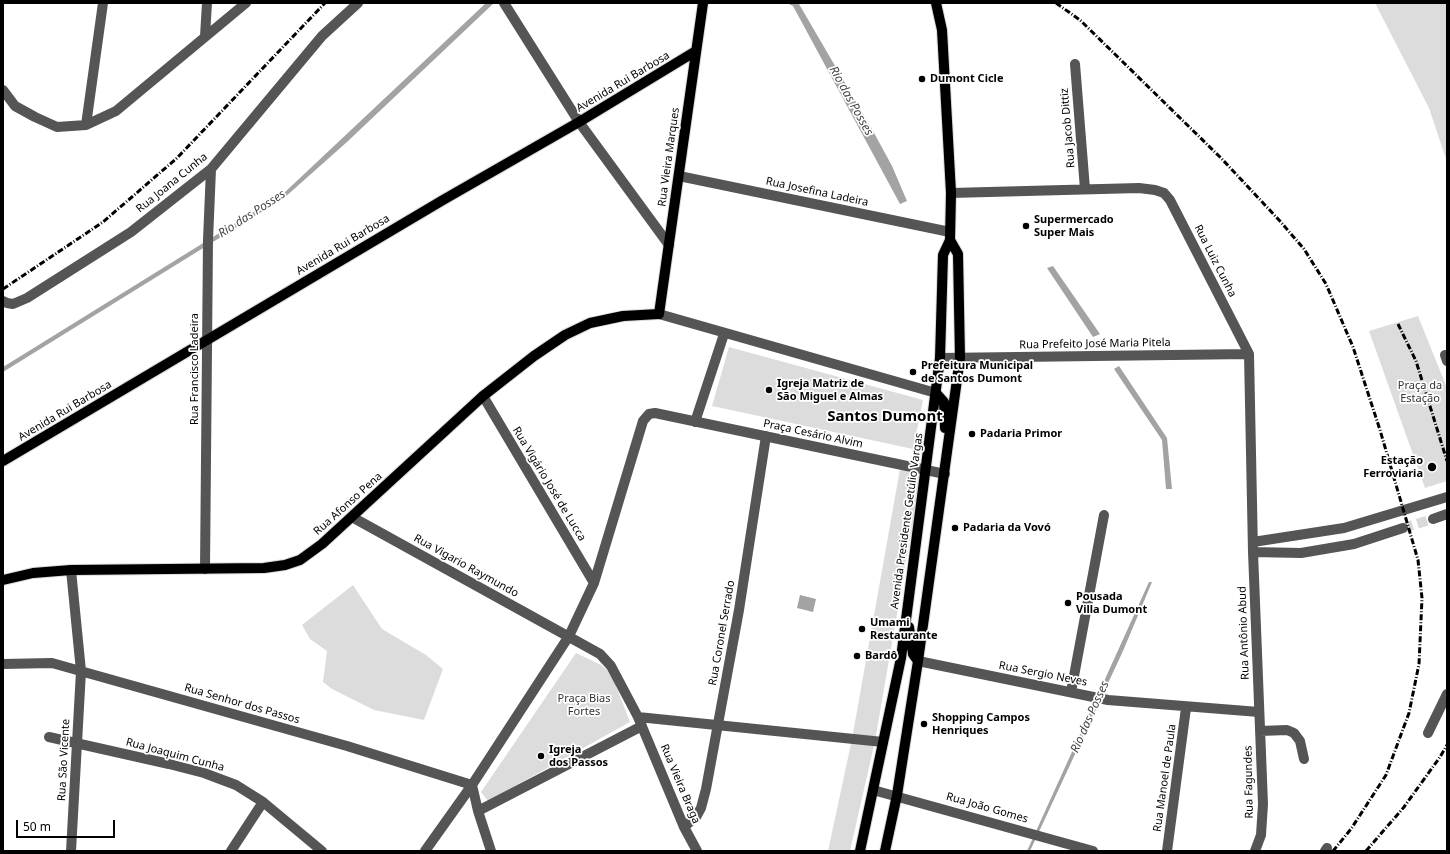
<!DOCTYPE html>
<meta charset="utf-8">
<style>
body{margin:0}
#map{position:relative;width:1450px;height:854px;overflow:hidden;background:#fff;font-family:"Noto Sans",sans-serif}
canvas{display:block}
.frame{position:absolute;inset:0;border:4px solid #000;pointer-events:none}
.scale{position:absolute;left:16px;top:820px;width:99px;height:18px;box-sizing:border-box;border:2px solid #000;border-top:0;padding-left:5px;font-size:12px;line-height:14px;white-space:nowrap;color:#000;-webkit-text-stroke:3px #fff;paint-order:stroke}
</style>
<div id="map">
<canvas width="1450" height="854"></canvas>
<div class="frame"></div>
<div class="scale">50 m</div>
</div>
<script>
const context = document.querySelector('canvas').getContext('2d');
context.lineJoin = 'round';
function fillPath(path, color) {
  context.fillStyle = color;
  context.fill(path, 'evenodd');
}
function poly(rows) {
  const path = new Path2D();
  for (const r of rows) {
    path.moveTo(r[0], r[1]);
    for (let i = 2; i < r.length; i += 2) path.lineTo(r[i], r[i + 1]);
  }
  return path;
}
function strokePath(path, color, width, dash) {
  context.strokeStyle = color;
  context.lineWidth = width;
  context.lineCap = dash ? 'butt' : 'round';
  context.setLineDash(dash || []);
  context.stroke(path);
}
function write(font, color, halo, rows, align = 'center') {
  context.font = font + ' "Noto Sans",sans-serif';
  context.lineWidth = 3.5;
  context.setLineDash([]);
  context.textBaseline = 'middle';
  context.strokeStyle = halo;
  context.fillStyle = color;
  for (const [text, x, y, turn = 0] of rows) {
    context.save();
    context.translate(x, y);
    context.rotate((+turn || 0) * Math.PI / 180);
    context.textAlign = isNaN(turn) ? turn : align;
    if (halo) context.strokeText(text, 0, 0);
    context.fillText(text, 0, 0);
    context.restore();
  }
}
fillPath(poly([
 [1375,3,1447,3,1447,162,1429,108],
 [1418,316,1447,388,1447,481,1425,488,1369,331],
 [729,347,923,400,913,449,712,406],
 [900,469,921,475,875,741,850,851,828,851,852,739],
 [353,585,382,629,426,655,443,669,424,720,374,710,332,689,323,682,327,651,310,639,302,625],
 [576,653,601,665,611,673,630,722,488,801,481,792]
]), '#dcdcdc');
fillPath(poly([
 [486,3,494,3,347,142,284,198,3,372,3,367,284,193],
 [787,3,799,4,873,131,892,166,907,201,900,204,793,6],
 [1053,266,1100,334,1093,337,1047,268],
 [1119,366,1167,438,1172,489,1166,489,1162,440,1114,369],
 [1149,582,1152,582,1123,651,1030,851,1027,851],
 [800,595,816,599,813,612,797,608]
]), '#a3a3a3');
strokePath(poly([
 [1403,528,1433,519]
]), '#d9d9d9', 10, [10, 5]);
const major = poly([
 [936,393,944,402,945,428],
 [3,461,443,200,579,122,696,51],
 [3,580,33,573,71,570,264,568,285,565,300,560,322,544,483,396,534,356,565,335,590,323,623,316,659,314,703,3],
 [909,627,913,654,918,661],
 [860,851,901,658,940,358,943,255,950,240,951,193,942,30,936,3],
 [885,851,897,795,918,661,960,358,958,254,950,240]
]);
strokePath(major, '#dbdbdb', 12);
strokePath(poly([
 [504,3,579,122,669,245],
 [205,36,207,3],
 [1075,64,1085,189],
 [3,90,15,106,35,117,57,127,86,125,116,111,246,3],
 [86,125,103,3],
 [679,176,950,232],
 [951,193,1139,188,1155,190,1164,193,1170,200,1249,354,1253,552,1263,804,1261,835,1255,851],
 [3,301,7,303,13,304,27,298,131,232,211,169,322,36,358,3],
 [659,314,936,393],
 [1445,355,1447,361],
 [940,358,1249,354],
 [483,396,594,583],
 [695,422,724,334],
 [352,517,600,654,611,666,638,717,684,827,697,851],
 [1433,519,1447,514],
 [1253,542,1344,528,1447,497],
 [1253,552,1301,553,1354,544,1403,528],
 [205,569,208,240,211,169],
 [918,661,1108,700,1259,712],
 [3,664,52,663,347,746,472,785],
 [1071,692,1104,515],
 [638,717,883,742],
 [1260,731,1287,730,1294,733,1300,741,1304,759],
 [1428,733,1447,694],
 [49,737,169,764,204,773,236,785,263,802,322,851],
 [472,785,478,811,491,851],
 [873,790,1093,851],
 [478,811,642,726],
 [684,827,696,817,701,808,706,789,739,610,766,436],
 [71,851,81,671,71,570],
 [231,851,263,802],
 [425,851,472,785,569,636,594,583,643,421,649,414,655,413,945,474],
 [1167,851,1186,708],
 [1325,851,1327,848]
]), '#555', 10);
strokePath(major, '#000', 10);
strokePath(poly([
 [1056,3,1080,20,1221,158,1279,220,1304,249,1326,284,1353,347,1380,430,1418,560,1422,598,1419,664,1409,713,1386,775,1351,829,1333,851],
 [3,289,103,222,177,158,325,3],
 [1398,324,1416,361,1447,461],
 [1366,851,1404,807,1440,757,1447,745]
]), '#000', 3, [6, 2, 1, 2]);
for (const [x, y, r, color] of [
 [922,79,4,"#000"],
 [1026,226,4,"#000"],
 [913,372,4,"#000"],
 [769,390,4,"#000"],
 [972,434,4,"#000"],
 [1432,467,5,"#000"],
 [955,528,4,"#000"],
 [1068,603,4,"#000"],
 [862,629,4,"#000"],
 [857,656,4,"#000"],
 [924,724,4,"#000"],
 [541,756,4,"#000"]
]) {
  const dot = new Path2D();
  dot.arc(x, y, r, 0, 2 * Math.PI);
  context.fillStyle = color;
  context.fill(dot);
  strokePath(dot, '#fff', 1.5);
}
write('bold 11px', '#000', '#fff', [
 ["Dumont Cicle",930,79],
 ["Supermercado",1034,220],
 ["Super Mais",1034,233],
 ["Prefeitura Municipal",921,366],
 ["de Santos Dumont",921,379],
 ["Igreja Matriz de",777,384],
 ["São Miguel e Almas",777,397],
 ["Padaria Primor",980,434],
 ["Estação",1423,461,"right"],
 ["Ferroviaria",1423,474,"right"],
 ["Padaria da Vovó",963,528],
 ["Pousada",1076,597],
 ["Villa Dumont",1076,610],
 ["Umami",870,623],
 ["Restaurante",870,636],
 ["Bardô",865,656],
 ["Shopping Campos",932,718],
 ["Henriques",932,731],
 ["Igreja",549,750],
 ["dos Passos",549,763]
], 'left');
write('11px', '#000', '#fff', [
 ["Avenida Rui Barbosa",623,82,-31],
 ["Rua Jacob Dittiz",1068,128,-95],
 ["Rua Vieira Marques",669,157,-82],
 ["Rua Joana Cunha",172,183,-39],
 ["Rua Josefina Ladeira",817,192,12],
 ["Avenida Rui Barbosa",343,245,-31],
 ["Rua Luiz Cunha",1215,261,63],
 ["Rua Prefeito José Maria Pitela",1095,344,-1],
 ["Rua Francisco Ladeira",195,369,-90],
 ["Avenida Rui Barbosa",65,411,-31],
 ["Praça Cesário Alvim",813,434,12],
 ["Rua Vigário José de Lucca",549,484,59],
 ["Rua Afonso Pena",348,504,-42],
 ["Avenida Presidente Getúlio Vargas",907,521,-82],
 ["Rua Vigario Raymundo",466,566,29],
 ["Rua Coronel Serrado",722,633,-80],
 ["Rua Antônio Abud",1244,633,-92],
 ["Rua Sergio Neves",1043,674,11],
 ["Rua Senhor dos Passos",242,704,16],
 ["Rua Joaquim Cunha",175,755,15],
 ["Rua São Vicente",64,760,-87],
 ["Rua Manoel de Paula",1165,778,-82],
 ["Rua Fagundes",1249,782,-91],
 ["Rua Vieira Braga",680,784,67],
 ["Rua João Gomes",987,808,16]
]);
write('11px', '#333', '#fff', [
 ["Praça da",1420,386],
 ["Estação",1420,399],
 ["Praça Bias",584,699],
 ["Fortes",584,712]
]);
write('italic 12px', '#444', '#fff', [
 ["Rio das Posses",851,101,61],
 ["Rio das Posses",252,214,-33],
 ["Rio das Posses",1090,717,-66]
]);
write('bold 15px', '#000', '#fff', [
 ["Santos Dumont",885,417]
]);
</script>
